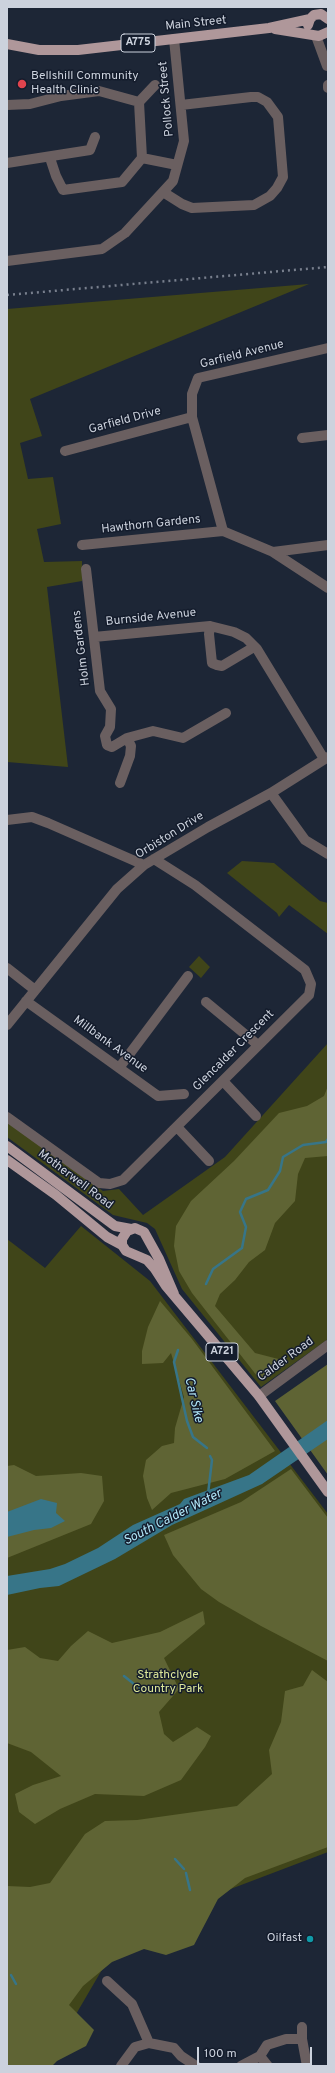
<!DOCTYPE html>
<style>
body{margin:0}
#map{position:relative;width:335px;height:2073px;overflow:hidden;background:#1d2636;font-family:Overpass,sans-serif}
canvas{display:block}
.frame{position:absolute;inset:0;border:8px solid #ccd2dd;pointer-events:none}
.scale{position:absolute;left:197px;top:2047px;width:115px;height:18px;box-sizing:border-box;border:2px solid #ccd2dd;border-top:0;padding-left:5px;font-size:12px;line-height:14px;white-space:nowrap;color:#ccd2dd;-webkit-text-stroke:3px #141c2c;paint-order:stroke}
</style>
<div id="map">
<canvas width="335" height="2073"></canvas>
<div class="frame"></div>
<div class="scale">100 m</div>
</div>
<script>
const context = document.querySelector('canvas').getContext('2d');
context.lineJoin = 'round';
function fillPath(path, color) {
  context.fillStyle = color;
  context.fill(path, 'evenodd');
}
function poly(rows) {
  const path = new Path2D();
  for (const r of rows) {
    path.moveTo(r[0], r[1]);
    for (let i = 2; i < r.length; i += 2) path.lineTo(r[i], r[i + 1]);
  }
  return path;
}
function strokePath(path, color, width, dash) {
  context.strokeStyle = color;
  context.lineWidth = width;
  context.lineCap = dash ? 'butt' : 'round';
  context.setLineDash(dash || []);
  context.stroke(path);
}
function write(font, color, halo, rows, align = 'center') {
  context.font = font + ' Overpass,sans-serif';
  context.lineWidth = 3;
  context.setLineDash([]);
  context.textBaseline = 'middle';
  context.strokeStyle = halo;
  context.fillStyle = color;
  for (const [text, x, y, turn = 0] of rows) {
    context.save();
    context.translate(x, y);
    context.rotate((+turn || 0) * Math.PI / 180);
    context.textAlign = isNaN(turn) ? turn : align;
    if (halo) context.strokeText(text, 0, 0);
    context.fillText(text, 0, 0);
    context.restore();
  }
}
fillPath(poly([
 [309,284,30,399,42,436,20,443,28,479,53,477,61,524,37,529,44,562,82,561,82,581,47,587,68,767,7,762,7,309],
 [242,861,274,863,320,901,328,903,328,934,289,905,279,917,277,913,227,873],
 [199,956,210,967,201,978,189,967],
 [328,1043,328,1339,261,1387,182,1289,155,1229,147,1223,113,1215,7,1137,7,1121,103,1191,119,1189,143,1215,225,1157],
 [81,1226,150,1281,328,1514,328,1852,228,1890,110,1956,51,2057,7,2066,7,1239,45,1268]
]), '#404519');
fillPath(poly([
 [328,1086,328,1156,305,1158,298,1174,295,1201,275,1223,265,1250,249,1262,235,1280,220,1294,215,1306,255,1353,290,1362,261,1381,192,1293,179,1271,174,1246,176,1226,191,1201,234,1161,279,1113,307,1106,324,1096],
 [160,1301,192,1339,275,1451,225,1479,171,1493,152,1510,147,1498,143,1476,146,1460,162,1446,174,1443,175,1428,184,1397,171,1353,163,1363,142,1364,142,1351,148,1327],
 [328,1364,328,1475,275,1401],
 [14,1465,36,1476,81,1473,102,1476,104,1501,91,1524,7,1558,7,1466],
 [291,1469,328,1518,328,1661,261,1626,219,1602,201,1589,173,1555,164,1535,241,1502],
 [203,1611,205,1624,164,1658,179,1689,159,1712,164,1734,173,1742,197,1727,211,1736,205,1747,181,1780,144,1796,95,1794,60,1809,35,1824,19,1812,15,1794,33,1785,61,1776,31,1752,7,1743,7,1650,25,1647,40,1658,58,1661,71,1646,88,1631,112,1643,160,1632],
 [312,1670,328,1682,328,1847,245,1878,218,1899,194,1945,166,1955,144,1949,112,1962,83,1986,69,2005,94,2030,86,2046,57,2061,52,2066,7,2066,7,1886,30,1887,50,1883,85,1834,105,1821,137,1820,237,1806,272,1774,269,1750,281,1722,285,1691,303,1686]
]), '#5f6434');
fillPath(poly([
 [328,1420,328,1439,262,1484,172,1525,115,1559,59,1586,40,1588,7,1595,7,1576,50,1569,65,1564,98,1548,133,1525,180,1504,184,1499,249,1475],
 [41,1499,57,1503,56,1513,65,1521,51,1528,34,1530,7,1537,7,1512]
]), '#377588');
strokePath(poly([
 [206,1284,213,1269,242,1248,246,1227,240,1212,246,1199,268,1190,280,1171,283,1157,303,1145,326,1142,328,1139],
 [178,1350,174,1362,187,1421,193,1437,207,1448],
 [208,1494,212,1460,210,1456],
 [124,1676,134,1684],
 [139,1687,145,1692],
 [175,1859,184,1869],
 [186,1873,190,1890],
 [11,1975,16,1984]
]), '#377588', 2.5);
strokePath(poly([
 [316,36,327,66],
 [328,85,328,88],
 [139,102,155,85],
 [7,105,30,104,61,96,99,91,139,102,142,158,122,182,63,190,56,176,50,158],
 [142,158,177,165],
 [7,163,90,150,95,137],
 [163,192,182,204,192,208,254,205,270,196,277,188,283,177,278,117,267,102,258,97,251,97,181,105],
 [7,261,102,249,125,233,173,181,184,141,174,39],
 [302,438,328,435],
 [65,451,192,417],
 [223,531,192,417,192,394,198,378,328,348],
 [82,545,223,531,273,552,328,545],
 [273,552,328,588],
 [86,569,100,691,111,709,110,727,105,736,107,745,112,747,127,738,153,731,183,738,226,713],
 [210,626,209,634,212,663,217,665,222,666,254,647],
 [94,637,210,626,234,632,246,638,257,649,324,759],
 [120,783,130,756,131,746,127,738],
 [271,793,305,840,328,854],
 [7,820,32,817,48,823,144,865],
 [7,968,35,990],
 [26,1001,158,1096,184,1094],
 [206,1002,258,1045],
 [7,1025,117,889,144,865,208,827,271,793,328,757],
 [119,1068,188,976],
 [223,1081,256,1116],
 [7,1117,99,1183,110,1184,123,1180,309,995,311,984,305,970,195,885,154,859],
 [177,1127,209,1161],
 [259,1396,328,1345],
 [107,1981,132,2004,149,2043],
 [302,2027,302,2039],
 [260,2056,268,2066],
 [121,2066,135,2047,149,2043,174,2048,181,2056,196,2066],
 [241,2066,260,2056,267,2045,286,2039,302,2039,307,2066]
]), '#6a5f60', 10);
strokePath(poly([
 [308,25,310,19,314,15,321,14,328,19],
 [275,29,319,36,328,32],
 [7,44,39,50,78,50,269,28,310,19],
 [7,1146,115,1226,131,1229],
 [7,1160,56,1195,107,1237,122,1245],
 [174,1294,159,1259,144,1232,135,1228,127,1231,122,1239,122,1245,126,1251,147,1260,155,1269,166,1286,259,1396,328,1492]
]), '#af979a', 10);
strokePath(poly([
 [7,295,328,267]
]), '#787f8d', 2.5, [2, 4]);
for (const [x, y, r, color] of [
 [22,84,5,"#e0444e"],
 [310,1939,4,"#0f9aa8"]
]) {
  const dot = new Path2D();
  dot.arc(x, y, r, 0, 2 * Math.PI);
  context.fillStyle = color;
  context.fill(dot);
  strokePath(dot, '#141c2c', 1.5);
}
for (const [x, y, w] of [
 [138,43,34],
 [222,1352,32]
]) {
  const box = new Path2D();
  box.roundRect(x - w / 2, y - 9, w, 18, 3);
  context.fillStyle = '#141c2c';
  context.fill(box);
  strokePath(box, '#ccd2dd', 1);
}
write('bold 11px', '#ccd2dd', null, [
 ["A775",138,43],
 ["A721",222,1352]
]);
write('12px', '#ccd2dd', '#141c2c', [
 ["Main Street",196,24,-6],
 ["Pollock Street",167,99,-95],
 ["Garfield Avenue",242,355,-14],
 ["Garfield Drive",125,421,-15],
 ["Hawthorn Gardens",151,525,-6],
 ["Burnside Avenue",151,618,-6],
 ["Holm Gardens",82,648,-97],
 ["Orbiston Drive",170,836,-32],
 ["Millbank Avenue",110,1045,36],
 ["Glencalder Crescent",234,1051,-45],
 ["Motherwell Road",75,1180,37],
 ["Calder Road",286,1360,-36]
]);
write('12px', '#ccd2dd', '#141c2c', [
 ["Bellshill Community",31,77],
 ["Health Clinic",31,91],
 ["Oilfast",302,1939,"right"]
], 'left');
write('12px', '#dde799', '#141c2c', [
 ["Strathclyde",168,1676],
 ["Country Park",168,1690]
]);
write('italic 13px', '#b0e6f8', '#141c2c', [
 ["Car Sike",193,1400,77],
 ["South Calder Water",173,1518,-27]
]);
</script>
